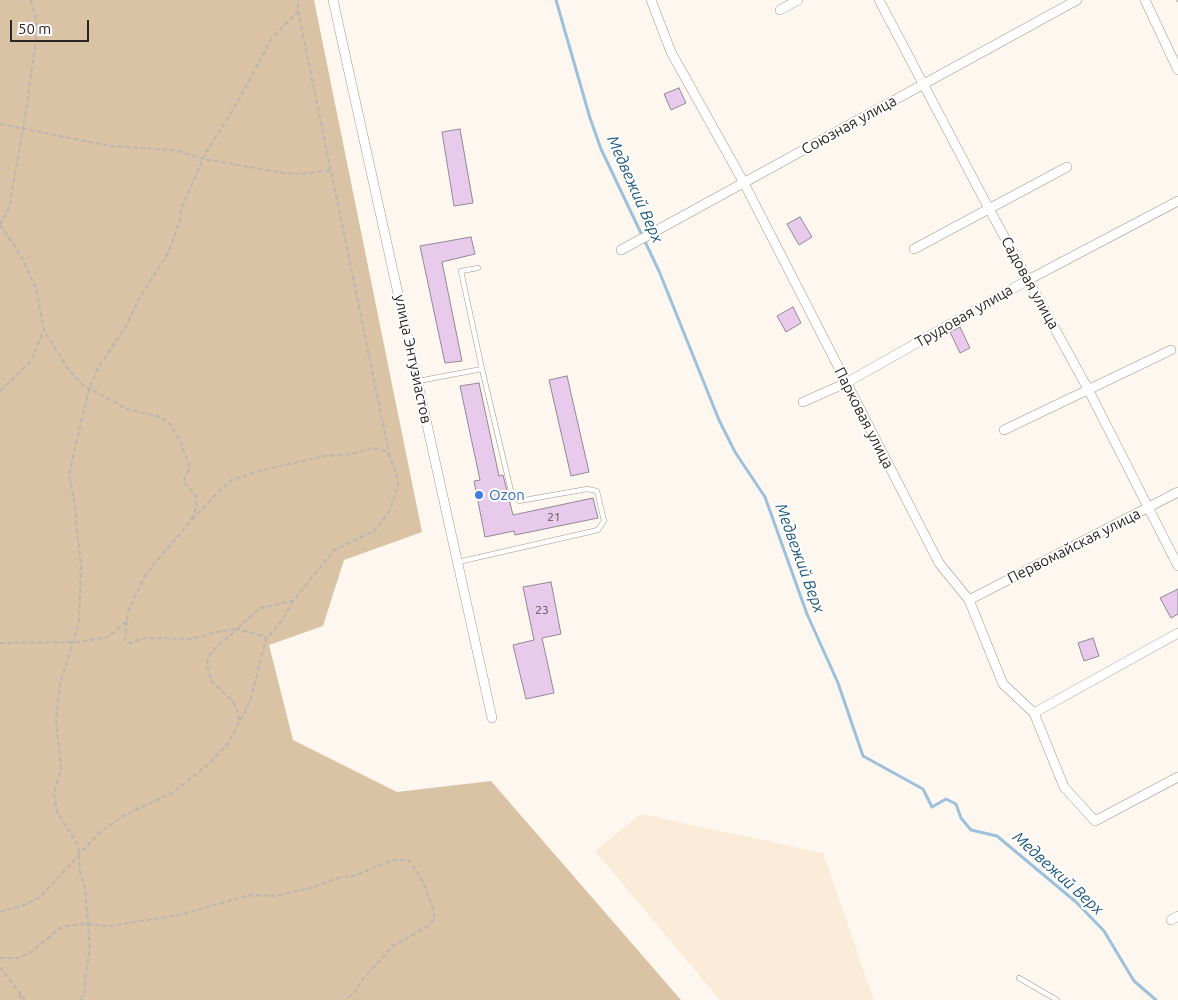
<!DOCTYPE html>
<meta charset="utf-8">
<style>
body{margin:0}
#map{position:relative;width:1178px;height:1000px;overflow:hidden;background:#fdf7ef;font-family:Ubuntu,sans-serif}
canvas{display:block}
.scale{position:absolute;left:10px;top:20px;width:79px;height:22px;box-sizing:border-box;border:2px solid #2a2621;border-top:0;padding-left:6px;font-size:15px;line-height:18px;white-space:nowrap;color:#2a2621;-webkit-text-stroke:4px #fff;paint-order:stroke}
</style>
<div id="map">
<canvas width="1178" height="1000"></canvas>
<div class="scale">50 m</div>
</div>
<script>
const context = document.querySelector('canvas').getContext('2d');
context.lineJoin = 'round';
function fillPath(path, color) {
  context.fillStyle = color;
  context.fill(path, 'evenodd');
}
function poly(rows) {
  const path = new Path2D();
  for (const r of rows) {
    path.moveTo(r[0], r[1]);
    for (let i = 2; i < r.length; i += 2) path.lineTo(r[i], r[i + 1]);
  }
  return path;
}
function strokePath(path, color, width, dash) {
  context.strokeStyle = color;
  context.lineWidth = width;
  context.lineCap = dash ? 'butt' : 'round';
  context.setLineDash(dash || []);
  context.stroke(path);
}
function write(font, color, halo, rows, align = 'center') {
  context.font = font + ' Ubuntu,sans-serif';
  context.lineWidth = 4;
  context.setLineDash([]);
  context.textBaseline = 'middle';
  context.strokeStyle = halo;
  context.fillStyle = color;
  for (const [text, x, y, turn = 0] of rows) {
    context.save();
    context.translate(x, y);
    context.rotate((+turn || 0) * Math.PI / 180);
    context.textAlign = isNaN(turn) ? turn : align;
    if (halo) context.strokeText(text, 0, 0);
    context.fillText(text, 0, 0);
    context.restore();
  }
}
fillPath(poly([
 [641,814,823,853,874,1000,720,1000,595,851]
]), '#faecd9');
fillPath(poly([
 [0,0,314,0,422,532,344,560,323,626,269,645,293,740,397,792,491,781,681,1000,0,1000]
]), '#d9c3a4');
strokePath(poly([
 [556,0,590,118,601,149,659,271,719,420,735,452,765,497,807,614,838,683,863,756,923,789,932,807,946,799,956,804,961,818,971,830,997,836,1076,902,1104,931,1134,981,1156,1000]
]), '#9dc1dd', 3);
const building = poly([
 [679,88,686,103,671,110,664,94,679,88],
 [460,129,473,203,454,206,442,132,460,129],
 [800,217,812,237,799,245,787,224,800,217],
 [471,237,475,254,442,262,462,361,445,363,420,246,471,237],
 [793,307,801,323,786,332,777,316,793,307],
 [960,327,970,348,960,353,950,332,960,327],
 [567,376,589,472,571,476,549,380,567,376],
 [479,383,499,476,503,475,513,515,593,498,598,518,515,535,514,531,485,537,474,481,480,480,460,386,479,383],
 [551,582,561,634,542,638,554,693,526,699,513,645,534,640,523,587,551,582],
 [1178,589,1178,614,1171,618,1160,598,1178,589],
 [1093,638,1099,656,1084,661,1078,643,1093,638]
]);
fillPath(building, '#e8cbec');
strokePath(building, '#928894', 1);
const service = poly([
 [478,268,461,271,482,369],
 [418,381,482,369,511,491,519,501,587,489,597,491,604,521,598,530,458,562],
 [1019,978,1057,1000]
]);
const minor = poly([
 [333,0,492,718],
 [651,0,671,52,744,183,939,563,969,600,1003,684,1034,713,1064,787,1095,821,1178,777],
 [879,0,988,207,1088,389,1178,566],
 [1145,0,1178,70],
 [780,10,798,0],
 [914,249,1067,167],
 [621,250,1077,0],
 [803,402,846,383,1028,280,1178,201],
 [1004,430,1171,350],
 [969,600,1178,492],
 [1034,713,1178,633],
 [1171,920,1178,916]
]);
strokePath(service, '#a1978b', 5.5);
strokePath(minor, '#a1978b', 10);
strokePath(poly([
 [1177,0,1178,2],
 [298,11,390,457],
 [0,124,110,146,174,150,204,159,284,173,301,174,332,170],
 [0,225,9,208,26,111,37,32,36,20,31,0],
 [0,391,31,361,44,330,36,288,20,254,0,225],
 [127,621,125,640,130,643,145,638,192,639,217,632,237,629,260,608,293,601,334,550,372,532,378,527,390,510,398,487,398,479,391,459,387,452,382,450,373,448,352,454,324,456,259,471,232,480,221,489,190,522],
 [0,643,80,642,108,637,127,621,128,611,146,574,190,522,196,508,197,498,184,482,185,476,190,468,181,443,171,425,161,417,127,409,83,385,68,369,44,330],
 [239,720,237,709,233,701,212,682,207,665,208,659,212,651,237,629,266,637],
 [0,912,22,906,40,897,101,831,125,815,172,793,209,764,229,742,245,712,251,698,266,639,283,619,293,601],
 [0,958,19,958,31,952,59,929,66,926,84,924,110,926,179,915,250,895,274,896,307,889,341,877,354,876,390,861,399,859,410,861,423,882,434,912,434,919,428,926,393,946,363,979,354,993,345,1000],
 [0,967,25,1000],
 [19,994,21,1000],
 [81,1000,85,991,85,979,90,949,85,889,80,871,78,845,57,812,54,794,61,767,56,722,60,684,79,622,81,566,74,500,69,474,89,389,98,368,126,326,140,297,168,253,179,223,182,207,205,154,233,110,272,38,298,11,298,0]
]), '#bbb6af', 2, [5, 2.5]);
strokePath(service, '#fff', 4.5);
strokePath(minor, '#fff', 9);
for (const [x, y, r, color] of [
 [479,495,5,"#3f7fe0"]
]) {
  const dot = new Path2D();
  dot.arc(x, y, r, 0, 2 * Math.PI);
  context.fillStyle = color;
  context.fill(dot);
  strokePath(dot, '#fff', 2);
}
write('12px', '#5a4f54', null, [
 ["21",554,517],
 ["23",542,610]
]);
write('15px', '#2a2621', '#fff', [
 ["Союзная улица",849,125,-29],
 ["Садовая улица",1030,283,61],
 ["Трудовая улица",964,316,-30],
 ["улица Энтузиастов",413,359,78],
 ["Парковая улица",864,418,63],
 ["Первомайская улица",1074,546,-27]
]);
write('15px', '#366cbe', '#fff', [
 ["Ozon",489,495]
], 'left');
write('italic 16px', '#1e577d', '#fff', [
 ["Медвежий Верх",635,189,66],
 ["Медвежий Верх",800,558,70],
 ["Медвежий Верх",1058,873,42]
]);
</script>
